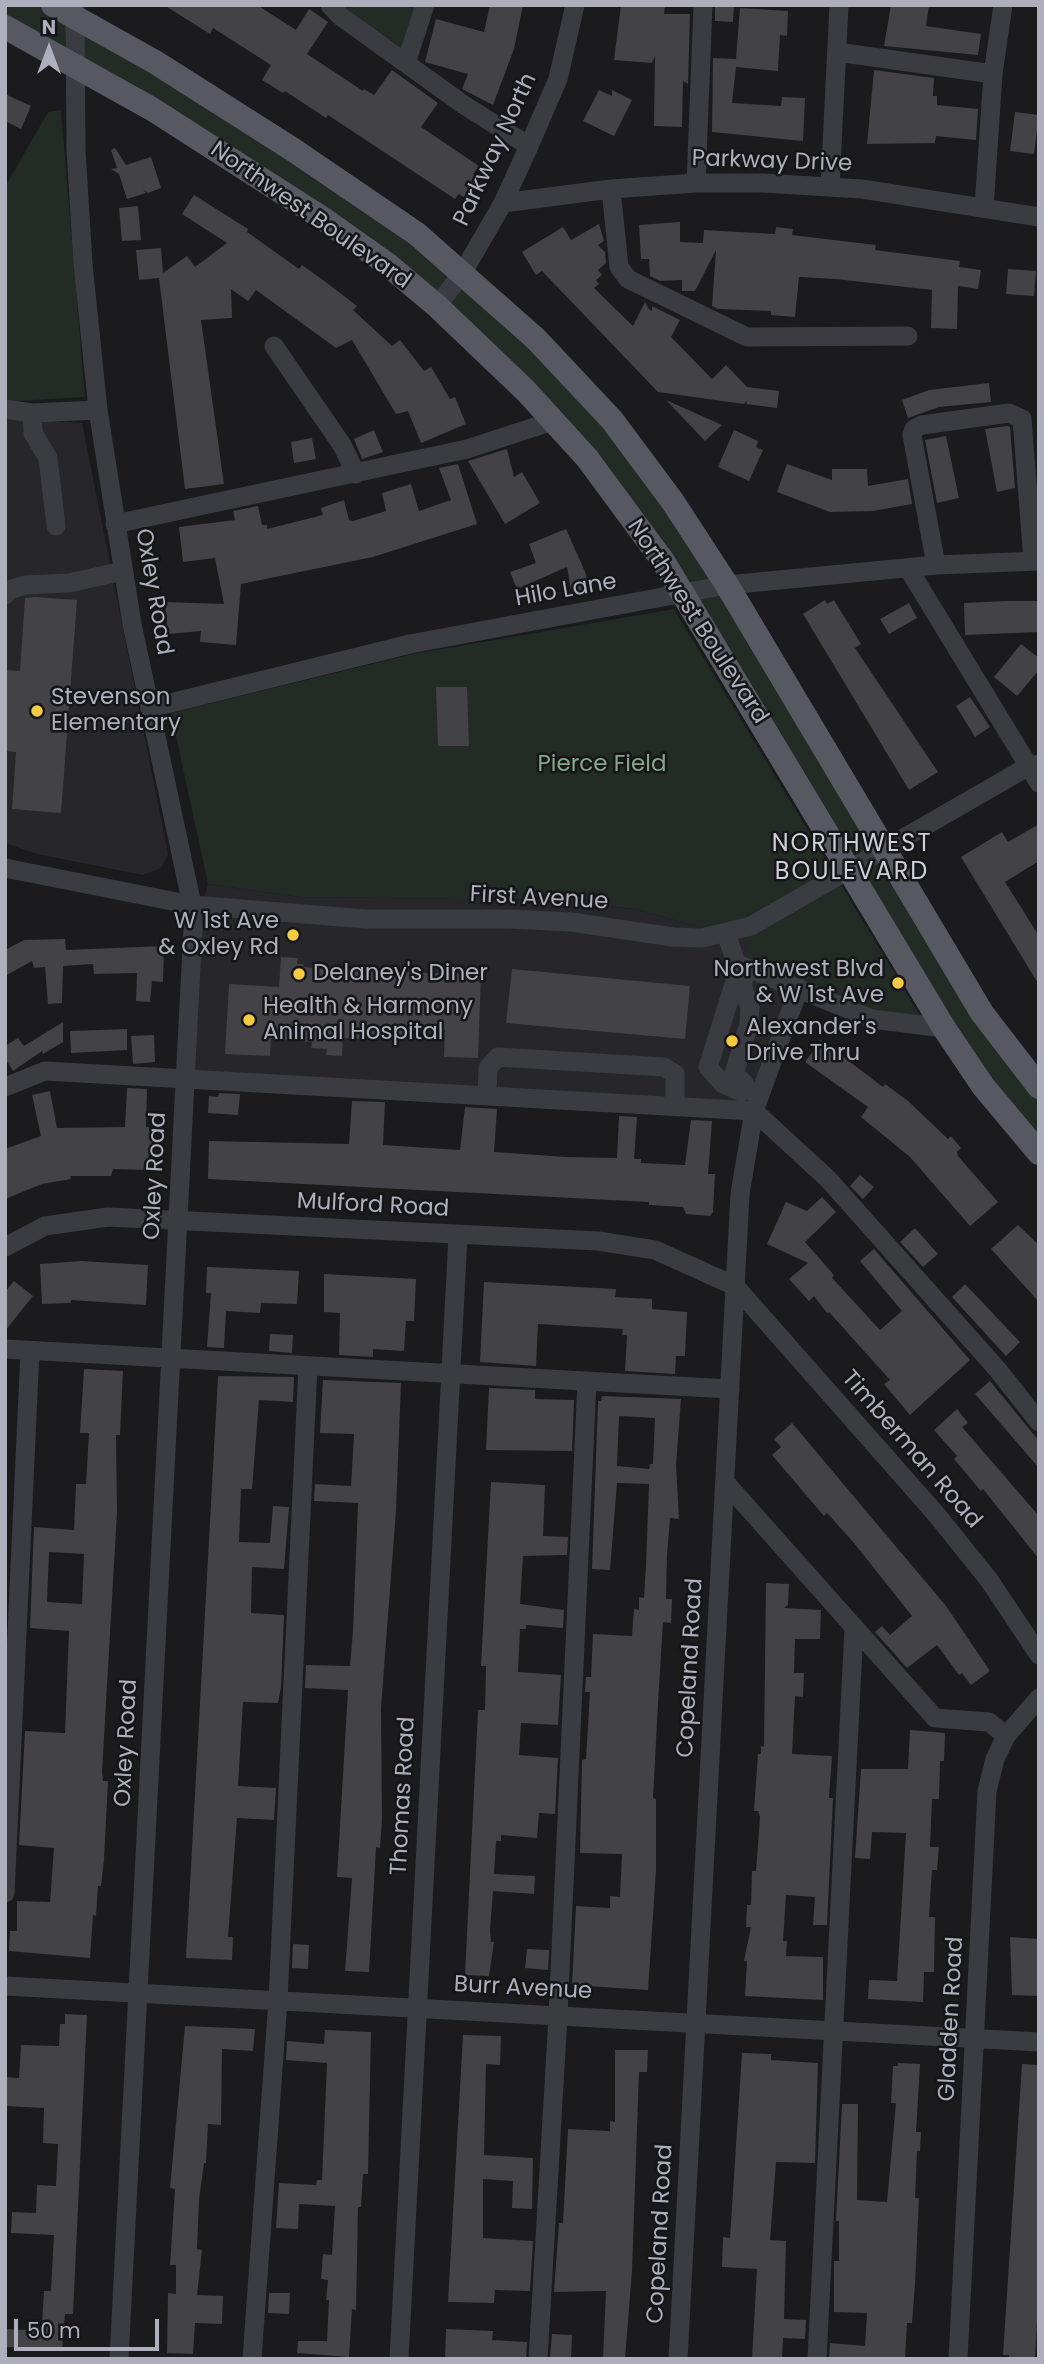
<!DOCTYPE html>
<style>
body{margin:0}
#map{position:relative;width:1044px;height:2364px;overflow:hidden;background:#1b1a1d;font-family:Poppins,sans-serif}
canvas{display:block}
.frame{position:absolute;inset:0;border:7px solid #adb0bc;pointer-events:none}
.north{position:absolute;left:14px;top:14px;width:70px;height:70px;-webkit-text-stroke:5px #161518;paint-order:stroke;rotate:0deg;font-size:19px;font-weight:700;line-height:28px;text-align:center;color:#adb0bc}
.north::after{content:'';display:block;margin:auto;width:24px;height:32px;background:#adb0bc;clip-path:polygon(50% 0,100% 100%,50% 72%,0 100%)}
.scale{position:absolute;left:14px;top:2319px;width:145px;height:32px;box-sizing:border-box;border:4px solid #adb0bc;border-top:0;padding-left:9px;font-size:21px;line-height:24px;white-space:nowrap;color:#adb0bc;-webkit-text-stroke:5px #161518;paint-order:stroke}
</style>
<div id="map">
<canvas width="1044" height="2364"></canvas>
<div class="frame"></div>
<div class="north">N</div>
<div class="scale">50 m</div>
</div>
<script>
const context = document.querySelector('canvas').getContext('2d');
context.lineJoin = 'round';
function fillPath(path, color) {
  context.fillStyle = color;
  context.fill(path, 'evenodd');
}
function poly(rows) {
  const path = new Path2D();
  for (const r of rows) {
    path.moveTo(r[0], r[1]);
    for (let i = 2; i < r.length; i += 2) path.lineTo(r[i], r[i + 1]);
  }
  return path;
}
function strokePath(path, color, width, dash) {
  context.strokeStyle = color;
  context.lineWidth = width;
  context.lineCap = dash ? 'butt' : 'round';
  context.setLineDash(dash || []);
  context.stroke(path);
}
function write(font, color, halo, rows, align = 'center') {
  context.font = font + ' Poppins,sans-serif';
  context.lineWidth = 5;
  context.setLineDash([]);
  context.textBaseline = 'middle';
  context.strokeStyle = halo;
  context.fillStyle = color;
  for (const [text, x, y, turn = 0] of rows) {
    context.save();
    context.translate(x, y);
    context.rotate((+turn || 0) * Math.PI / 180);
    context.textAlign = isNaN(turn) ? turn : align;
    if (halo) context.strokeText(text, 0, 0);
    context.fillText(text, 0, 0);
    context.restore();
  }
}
fillPath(poly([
 [5,418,82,423,168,854,161,868,143,875,37,854,5,843],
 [208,884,299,897,546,900,634,909,747,940,813,985,756,1110,186,1080,193,933]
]), '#27262a');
fillPath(poly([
 [5,5,53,5,417,234,612,420,1039,1087,1039,1153,983,1086,663,561,437,306,5,27],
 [339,5,421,5,406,52],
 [61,110,85,397,17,401,5,399,5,187,48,112],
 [674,609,924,1022,919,1034,747,958,747,940,634,909,546,900,299,897,208,884,171,713,413,654]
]), '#222b24');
fillPath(poly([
 [164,5,257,5,296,30,309,9,328,22,307,54,363,91,364,89,374,95,392,70,438,103,421,127,479,166,473,174,478,178,465,198,459,194,455,199,328,115,326,118,285,91,283,93,262,80,271,65,213,28,210,34],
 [490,5,523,5,514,49,493,105,462,89,468,74,425,62,436,19,484,32],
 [621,5,665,5,664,14,690,14,688,84,683,81,682,127,654,126,655,56,652,63,614,60],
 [715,5,734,5,733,22,715,21],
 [891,5,929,5,926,26,981,34,978,55,884,46],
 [740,8,788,11,787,36,780,35,778,71,736,67,732,103,781,106,782,97,805,98,803,141,712,132,713,58,736,59],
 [874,70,934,78,933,96,937,96,937,105,978,109,976,140,936,136,935,143,867,144],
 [599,90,612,96,612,90,632,100,614,136,583,121],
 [5,94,31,106,21,129,5,121],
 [1015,112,1039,115,1034,154,1010,151],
 [115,148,126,165,151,157,161,188,148,193,143,189,146,193,127,199,119,174,111,169,117,168,111,150],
 [194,195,248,229,247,232,299,269,302,265,323,280,357,306,353,310,392,346,400,340,424,371,431,367,450,399,455,397,466,424,421,443,408,411,396,414,352,340,336,348,256,290,248,301,231,289,232,318,201,320,224,484,185,489,159,278,139,280,136,250,161,248,163,273,187,256,195,267,227,243,182,214],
 [138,206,141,240,122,241,119,208],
 [680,222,680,242,703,243,704,230,775,234,776,227,793,229,792,235,876,245,875,250,960,261,959,267,981,270,978,289,958,286,957,329,931,328,932,290,836,279,799,277,795,317,771,315,771,311,718,309,712,306,716,250,695,291,682,291,682,280,660,281,650,276,649,259,641,259,639,225],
 [599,224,604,241,598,245,605,252,606,263,598,270,602,275,596,280,599,284,594,288,633,326,645,302,649,309,652,311,652,306,680,320,671,337,712,379,726,365,747,387,779,391,777,408,746,404,747,401,744,404,658,392,542,271,536,275,522,252,563,227,571,240],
 [1008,269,1036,271,1034,296,1006,294],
 [989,383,991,402,939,407,908,418,902,400,929,390],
 [666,400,722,425,705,441],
 [1007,426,1010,427,1015,488,997,492,985,429],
 [374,430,383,452,362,459,354,439],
 [734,430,758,441,756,447,763,450,749,481,718,467],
 [946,436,959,498,937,503,925,440],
 [312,438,316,459,294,463,291,442],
 [507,449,514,477,522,472,540,503,505,524,468,461],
 [458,464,477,524,373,557,241,584,236,645,200,642,201,631,168,634,165,602,224,604,215,558,183,562,179,527,235,520,233,511,258,506,262,525,267,525,267,529,323,515,321,508,344,500,349,520,353,521,386,511,382,493,411,484,419,511,451,500,439,468],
 [787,464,832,480,832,469,867,469,868,486,908,479,912,504,873,511,830,512,777,492],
 [566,529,586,574,589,593,572,596,567,567,517,589,510,572,536,563,529,544],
 [35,597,77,600,61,813,12,809,16,752,5,751,5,670,20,671,25,598],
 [825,600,827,604,834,600,861,644,855,648,938,772,909,790,803,614],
 [1006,601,1039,601,1039,632,965,635,964,603],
 [909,603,917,618,889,634,880,619],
 [1021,644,1039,658,1039,670,1017,696,994,677],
 [436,687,467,687,469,746,438,746],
 [970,697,990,727,975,737,956,706],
 [1039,824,1039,861,1005,882,1039,936,1039,985,961,857,1002,832,1008,842],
 [65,939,66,950,164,946,163,982,152,981,150,1002,136,1001,137,973,94,974,93,964,63,966,62,1003,48,1004,45,967,34,968,32,961,5,976,5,950,24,940],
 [281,957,298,958,297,964,304,964,303,967,341,970,481,975,478,1058,444,1057,445,1030,409,1028,409,1040,343,1038,342,1056,326,1055,327,1049,311,1048,312,1042,271,1039,270,1056,225,1054,229,984,279,987],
 [512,969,690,986,685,1039,506,1023],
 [63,1022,63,1042,43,1054,42,1051,13,1071,5,1058,5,1046,18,1038,24,1046],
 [127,1029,127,1050,71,1053,70,1031],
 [154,1035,155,1062,133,1064,131,1036],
 [821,1040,883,1087,885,1084,908,1101,948,1139,951,1136,961,1148,957,1152,958,1156,998,1202,970,1226,910,1157,861,1117,868,1107,805,1062],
 [127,1088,147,1089,146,1127,149,1127,149,1132,156,1132,155,1147,149,1147,148,1170,113,1169,111,1176,70,1176,71,1179,42,1184,5,1199,5,1149,41,1136,32,1095,50,1091,57,1128,125,1127],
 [219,1093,240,1094,238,1115,208,1113,209,1096,218,1097],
 [352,1101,385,1102,383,1145,460,1150,465,1107,497,1109,494,1152,566,1157,617,1158,619,1116,637,1117,634,1159,641,1159,641,1163,685,1165,691,1120,712,1121,708,1174,715,1174,713,1212,710,1216,686,1214,683,1207,649,1205,649,1202,208,1179,209,1141,349,1144],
 [860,1175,874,1187,863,1199,850,1186],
 [822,1197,836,1212,805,1242,834,1275,832,1278,880,1330,902,1311,860,1261,874,1249,970,1360,910,1415,884,1384,890,1380,829,1312,827,1313,814,1296,809,1301,789,1279,808,1263,767,1244,786,1202,807,1211],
 [1018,1225,1039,1245,1039,1302,991,1249],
 [915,1228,938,1254,923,1267,900,1242],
 [81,1261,148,1265,146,1305,71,1300,71,1303,42,1304,40,1264],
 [207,1267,299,1271,297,1304,261,1303,260,1313,226,1311,224,1348,207,1347,211,1293,206,1293],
 [324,1274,416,1279,414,1321,406,1321,404,1351,373,1349,373,1357,339,1355,340,1313,324,1312],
 [14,1281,33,1296,5,1331,5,1292],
 [484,1282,616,1289,615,1297,652,1299,652,1309,687,1312,685,1356,676,1356,675,1374,625,1371,627,1335,622,1335,623,1329,538,1324,536,1366,480,1362],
 [965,1284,1020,1342,1006,1356,952,1297],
 [270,1334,293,1335,292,1353,269,1351],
 [84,1369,123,1371,120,1435,116,1435,117,1512,102,1772,103,1781,108,1781,104,1860,101,1886,98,1886,96,1916,93,1915,90,1958,9,1951,10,1931,17,1931,17,1901,50,1902,54,1848,19,1845,25,1731,65,1733,69,1631,30,1628,34,1527,74,1530,76,1484,86,1484,89,1433,80,1433],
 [49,1552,84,1554,82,1604,47,1602],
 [218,1376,294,1377,293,1402,259,1400,252,1489,241,1489,239,1542,270,1543,273,1506,289,1507,284,1569,252,1567,251,1613,284,1615,281,1687,278,1703,243,1702,238,1786,276,1788,274,1820,237,1818,228,1937,233,1937,232,1960,186,1958],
 [323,1380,401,1383,396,1510,381,1708,382,1819,380,1848,376,1847,369,1972,345,1971,352,1878,337,1877,348,1690,305,1688,306,1665,350,1666,353,1631,358,1503,314,1501,315,1484,351,1486,354,1434,320,1433],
 [990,1381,1039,1441,1039,1468,975,1394],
 [489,1388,535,1390,535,1399,574,1400,572,1451,486,1450],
 [602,1396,681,1399,676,1465,679,1519,670,1518,667,1555,666,1599,672,1599,671,1623,663,1622,658,1703,653,1798,656,1799,656,1870,648,1990,572,1985,576,1906,610,1908,610,1896,620,1897,622,1854,580,1853,582,1760,586,1759,590,1692,585,1692,586,1677,591,1677,593,1634,632,1636,634,1609,639,1610,639,1597,644,1598,646,1565,649,1484,617,1483,610,1570,592,1569,598,1401,601,1401],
 [619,1416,655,1418,653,1464,650,1464,649,1469,617,1466],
 [957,1409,968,1423,962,1427,1039,1516,1039,1559,983,1489,981,1491,954,1459,957,1456,934,1430],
 [792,1423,946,1606,990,1671,982,1677,971,1685,962,1673,959,1675,937,1645,907,1668,875,1632,882,1626,890,1635,912,1616,854,1543,827,1513,824,1516,772,1455,781,1447,774,1439],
 [491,1482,545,1485,543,1536,568,1537,567,1555,523,1556,520,1604,564,1610,563,1628,526,1625,526,1629,520,1629,518,1672,561,1675,558,1725,521,1723,519,1755,558,1758,555,1814,539,1813,537,1838,501,1835,501,1841,496,1841,494,1874,535,1876,534,1894,493,1891,490,1931,491,1942,494,1942,489,1976,465,1975,478,1710,485,1710,486,1666,481,1666],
 [766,1583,789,1584,788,1605,784,1608,821,1610,820,1639,795,1639,794,1673,804,1673,803,1697,795,1696,792,1754,832,1756,829,1798,833,1798,827,1925,813,1925,815,1897,786,1895,783,1941,787,1941,786,1956,823,1957,823,2000,745,1996,747,1961,744,1961,751,1927,746,1927,747,1905,751,1905,752,1871,756,1871,760,1817,758,1811,754,1811,758,1754,761,1754,761,1746,764,1747],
 [910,1730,945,1733,944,1761,940,1761,939,1799,932,1799,930,1847,939,1847,937,1870,932,1870,929,1917,935,1917,934,1972,924,1972,923,2002,868,1999,869,1980,897,1981,906,1833,872,1832,870,1859,855,1858,861,1769,908,1769],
 [1010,1937,1039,1939,1037,1996,1012,1995],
 [293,1944,309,1945,308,1969,292,1968],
 [527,1949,549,1950,548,1970,525,1968],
 [65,2014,87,2015,73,2314,65,2314,62,2350,5,2347,5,2329,29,2330,29,2324,42,2325,44,2291,51,2291,54,2235,11,2233,12,2212,36,2213,37,2185,56,2186,58,2144,43,2143,44,2108,5,2106,5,2077,19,2078,21,2045,59,2046,60,2024,65,2024],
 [185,2026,255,2029,253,2051,222,2049,221,2125,208,2124,206,2163,204,2163,199,2200,197,2249,202,2250,197,2295,223,2296,222,2324,195,2323,193,2354,167,2353,168,2293,176,2294,176,2265,170,2265,175,2189,170,2188],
 [325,2030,371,2032,368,2174,363,2174,361,2207,358,2207,356,2310,352,2309,349,2357,297,2353,298,2341,327,2341,329,2300,326,2300,328,2280,321,2279,323,2254,332,2255,335,2206,299,2204,298,2229,276,2228,279,2183,316,2185,317,2180,322,2180,327,2063,286,2060,287,2041,324,2044],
 [463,2035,501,2036,500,2065,486,2064,484,2155,533,2158,532,2209,512,2208,513,2181,483,2179,483,2238,533,2241,530,2291,495,2290,494,2303,448,2302],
 [615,2050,648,2050,647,2072,639,2072,632,2271,625,2359,603,2359,606,2291,554,2292,559,2223,563,2223,568,2129,610,2131,610,2121,615,2122],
 [742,2053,771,2054,771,2060,818,2063,815,2163,776,2162,770,2240,786,2241,784,2319,806,2320,805,2339,783,2338,782,2359,752,2359,757,2269,722,2267,723,2237,730,2238],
 [898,2063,920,2064,916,2132,921,2132,920,2151,917,2151,915,2198,919,2198,915,2284,912,2323,907,2323,905,2359,829,2359,830,2343,865,2346,867,2313,834,2312,834,2261,839,2261,839,2221,836,2221,842,2104,858,2104,857,2200,887,2202,896,2103,891,2103,893,2066,898,2066],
 [1022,2064,1039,2065,1039,2283,1035,2359,1009,2359,1009,2355,1003,2355],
 [269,2293,290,2293,289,2314,268,2313],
 [446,2329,493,2331,492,2340,527,2342,526,2359,445,2359],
 [552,2334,572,2335,571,2359,550,2357]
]), '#424247');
strokePath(poly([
 [330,5,340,16,464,105,529,146],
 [75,6,76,150,83,264,98,410,132,624,192,905,193,928,119,2359],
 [837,52,993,74],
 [406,63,425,5],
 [696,183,703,5],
 [830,186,839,5],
 [611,189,619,267,628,279,747,337,908,336],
 [503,203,611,189,696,183,763,183,862,189,1039,217],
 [984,208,993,74,1003,5],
 [437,306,463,272,503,203,529,146,558,79,575,5],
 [274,346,342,445,356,474],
 [5,409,32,413,98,410],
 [32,413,33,433,48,458,56,526],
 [115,524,467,449,553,421],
 [936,565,912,435,914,429,922,425,1009,413,1022,419,1033,561],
 [908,568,1039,783],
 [5,595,9,590,25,585,69,583,123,571],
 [150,708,410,644,727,585,936,565,1039,561],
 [5,868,192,905,366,919,508,919,571,922,673,937,702,938,751,926,1029,766,1039,764],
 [726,933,736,963,740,965,872,1019,944,1028],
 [740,965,708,1067,723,1084,742,1092],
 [745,1084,734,1074,749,1024,750,1007,742,986,746,969],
 [5,1087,45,1071,754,1111,828,1179,998,1370,1039,1422],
 [487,1095,488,1068,498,1057,664,1067,675,1074,675,1106],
 [5,1247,45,1226,108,1217,598,1241,655,1250,735,1286,936,1514,989,1580,1039,1655],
 [5,1349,730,1389],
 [725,1482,935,1718,989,1722,1006,1736],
 [5,1893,30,1351],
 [5,1986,1039,2042],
 [252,2359,278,2000,308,1366],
 [399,2359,458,1236],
 [538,2359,558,2016,587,1381],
 [678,2359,740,1194,754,1111,799,988],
 [817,2359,854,1628],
 [958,2359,987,1791,995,1759,1006,1736,1039,1698]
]), '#3b3c42', 19);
strokePath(poly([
 [53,5,155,62,292,149,417,234,536,339,612,420,673,502,727,585,982,1013,1039,1087],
 [5,27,152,109,322,218,387,264,437,306,526,391,587,458,663,561,944,1028,983,1086,1039,1153]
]), '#575861', 24);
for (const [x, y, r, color] of [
 [37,711,7,"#f6cd39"],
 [293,935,7,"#f6cd39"],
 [299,974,7,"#f6cd39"],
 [898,983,7,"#f6cd39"],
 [249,1020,7,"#f6cd39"],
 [732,1041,7,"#f6cd39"]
]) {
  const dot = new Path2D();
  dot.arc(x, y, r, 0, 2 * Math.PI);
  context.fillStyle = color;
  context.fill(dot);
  strokePath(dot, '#161518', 2.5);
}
write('23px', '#adb0bc', '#161518', [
 ["Parkway North",496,150,-65],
 ["Parkway Drive",772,162,2],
 ["Northwest Boulevard",310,216,35],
 ["Hilo Lane",566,591,-10],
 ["Oxley Road",153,592,80],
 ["Northwest Boulevard",697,622,57],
 ["First Avenue",539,899,3],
 ["Oxley Road",156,1176,-87],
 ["Mulford Road",373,1206,3],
 ["Timberman Road",911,1450,49],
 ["Copeland Road",691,1668,-87],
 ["Oxley Road",127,1743,-87],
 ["Thomas Road",404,1796,-87],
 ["Burr Avenue",523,1989,3],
 ["Gladden Road",952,2019,-87],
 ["Copeland Road",661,2234,-87]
]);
write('23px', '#adb0bc', '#161518', [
 ["Stevenson",51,698],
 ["Elementary",51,724],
 ["W 1st Ave",279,922,"right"],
 ["& Oxley Rd",279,948,"right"],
 ["Northwest Blvd",884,970,"right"],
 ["& W 1st Ave",884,996,"right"],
 ["Delaney's Diner",313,974],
 ["Health & Harmony",263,1007],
 ["Animal Hospital",263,1033],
 ["Alexander's",746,1028],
 ["Drive Thru",746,1054]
], 'left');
write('23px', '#84a78a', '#161518', [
 ["Pierce Field",602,765]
]);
context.letterSpacing = '2px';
write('24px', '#cecfd8', '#161518', [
 ["NORTHWEST",852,845],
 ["BOULEVARD",852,873]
]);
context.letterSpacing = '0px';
</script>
